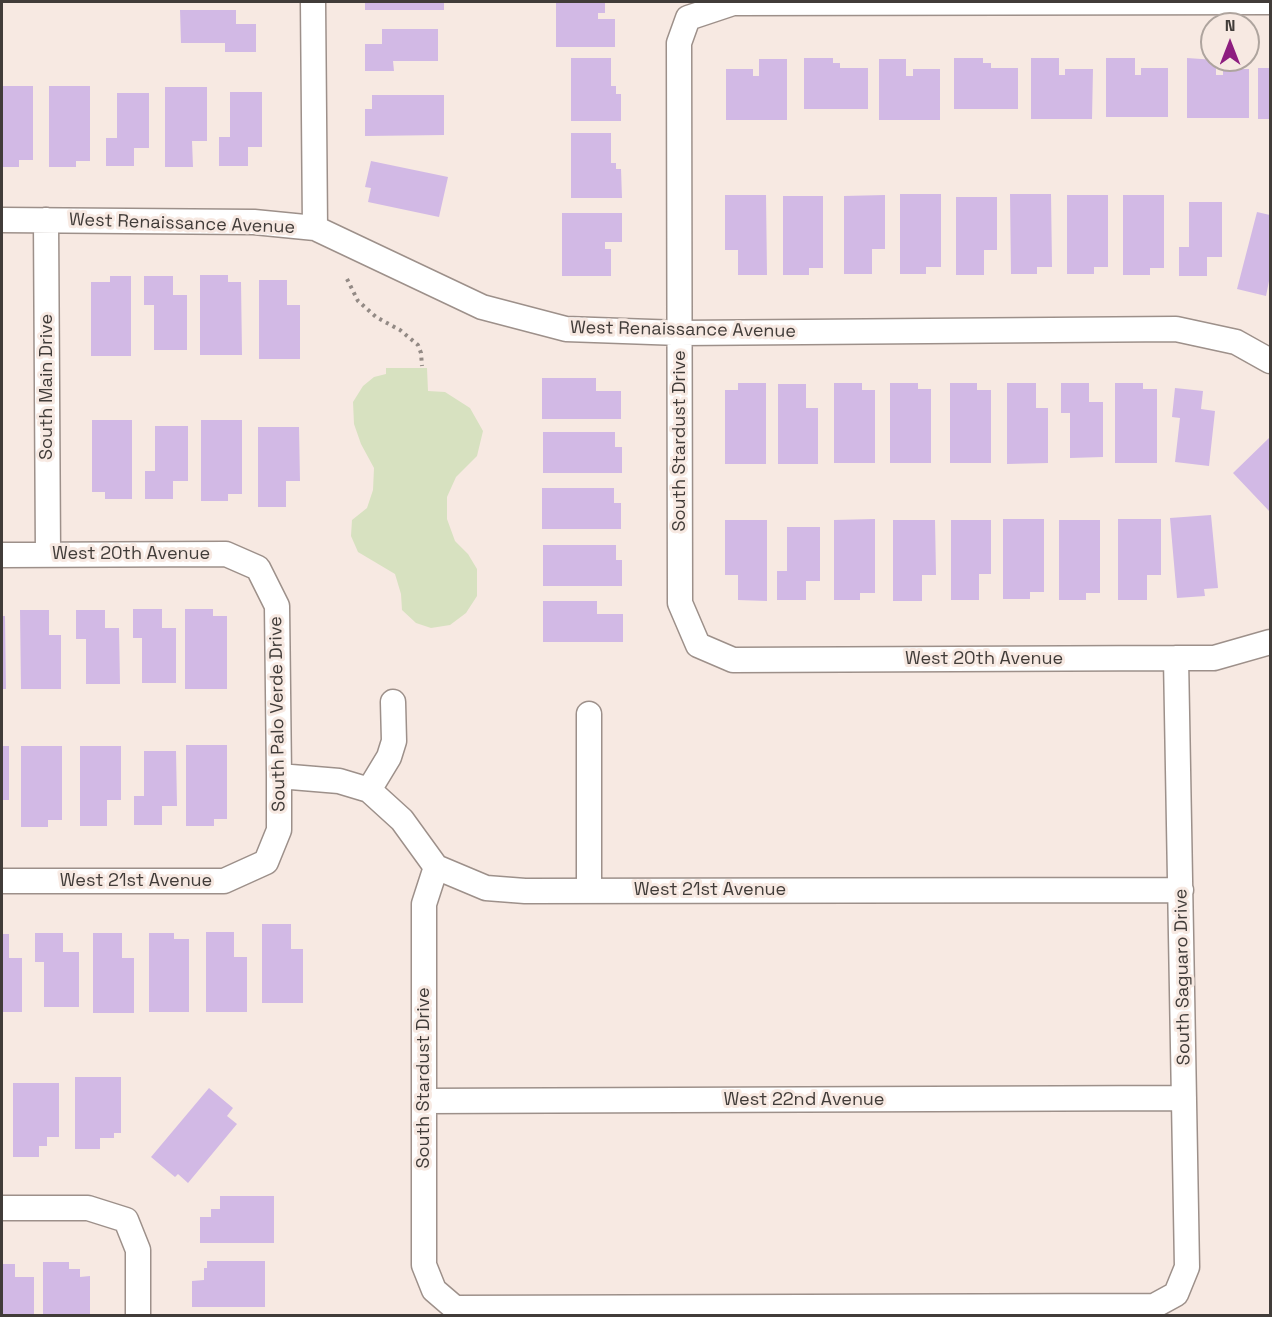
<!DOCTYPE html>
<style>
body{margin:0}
#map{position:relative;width:1272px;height:1317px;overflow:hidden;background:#f7e9e2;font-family:"Space Grotesk",sans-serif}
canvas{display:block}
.frame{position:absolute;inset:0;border:3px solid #413c39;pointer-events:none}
.north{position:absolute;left:1200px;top:12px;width:60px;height:60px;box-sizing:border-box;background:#f7e9e2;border:2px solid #aea49e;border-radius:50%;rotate:0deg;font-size:16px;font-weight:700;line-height:24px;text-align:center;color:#413c39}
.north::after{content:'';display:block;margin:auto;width:21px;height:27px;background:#8d1d7f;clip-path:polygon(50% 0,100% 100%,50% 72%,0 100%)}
</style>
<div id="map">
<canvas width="1272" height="1317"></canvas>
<div class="frame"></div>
<div class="north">N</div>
</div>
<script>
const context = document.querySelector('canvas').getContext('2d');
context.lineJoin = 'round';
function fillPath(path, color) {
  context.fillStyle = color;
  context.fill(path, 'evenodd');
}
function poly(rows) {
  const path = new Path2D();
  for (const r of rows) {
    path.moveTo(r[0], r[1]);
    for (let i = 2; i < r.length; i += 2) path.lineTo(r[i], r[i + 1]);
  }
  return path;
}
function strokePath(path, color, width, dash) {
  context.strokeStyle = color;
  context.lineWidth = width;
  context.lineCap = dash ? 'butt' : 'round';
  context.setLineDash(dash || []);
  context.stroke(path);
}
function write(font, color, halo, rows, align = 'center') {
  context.font = font + ' "Space Grotesk",sans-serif';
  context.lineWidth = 6;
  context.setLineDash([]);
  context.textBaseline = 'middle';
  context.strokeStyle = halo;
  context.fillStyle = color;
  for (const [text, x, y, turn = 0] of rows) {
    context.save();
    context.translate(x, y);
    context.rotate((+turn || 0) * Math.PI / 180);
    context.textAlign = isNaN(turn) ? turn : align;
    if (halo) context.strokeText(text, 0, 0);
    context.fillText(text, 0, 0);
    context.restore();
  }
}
fillPath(poly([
 [386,368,427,368,428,391,445,392,470,408,483,431,477,456,456,477,447,497,447,519,455,541,468,554,477,569,477,596,466,613,450,625,431,628,416,623,402,610,401,594,395,574,358,552,351,536,352,520,367,508,373,490,374,468,361,444,354,424,353,402,363,386,374,377,386,374]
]), '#d7e1c0');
fillPath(poly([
 [365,2,444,2,444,10,365,10],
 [556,2,605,2,605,13,598,13,598,19,615,19,615,47,556,47],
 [180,10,236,10,236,24,256,24,256,52,225,52,225,43,181,43],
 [382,29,438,29,438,61,393,61,394,71,365,71,365,44,382,44],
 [571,58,611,58,611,86,616,86,616,94,621,94,621,121,571,121],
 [804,58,833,58,833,63,840,63,840,68,868,68,868,109,804,109],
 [954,58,983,58,983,63,991,63,991,68,1018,68,1018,109,954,109],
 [1031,58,1059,58,1059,75,1065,75,1065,69,1093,69,1092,119,1031,119],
 [1106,58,1135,58,1135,75,1141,75,1141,68,1168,68,1168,117,1106,117],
 [1187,58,1216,60,1216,75,1223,75,1223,69,1249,69,1249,118,1187,118],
 [759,59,787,59,787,120,726,120,726,69,753,69,753,76,759,76],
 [879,59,906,59,906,76,913,76,913,69,940,69,940,120,879,120],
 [1258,68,1270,68,1270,119,1258,119],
 [2,86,33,86,33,160,19,160,19,167,2,167],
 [49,86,90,86,90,161,76,161,76,167,49,167],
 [165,87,207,87,207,141,192,141,193,167,165,167],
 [230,92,262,92,262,147,248,147,248,166,219,166,219,137,230,137],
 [117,93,149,93,149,148,134,148,134,166,106,166,106,138,117,138],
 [372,95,444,95,444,135,365,136,365,109,372,109],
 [571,133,611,133,611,163,616,163,616,169,621,169,622,198,571,198],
 [371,161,448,177,439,217,368,202,371,188,365,187],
 [900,194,941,194,941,267,926,267,926,274,900,274],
 [1010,194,1051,194,1052,267,1037,267,1037,274,1011,274],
 [725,195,766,195,767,275,738,275,738,250,725,250],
 [885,195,885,249,872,249,872,274,844,274,844,196],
 [1067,195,1108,195,1108,267,1094,267,1094,274,1067,274],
 [1123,195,1164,195,1164,268,1150,268,1150,275,1123,275],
 [783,196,823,196,823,268,809,268,809,275,783,275],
 [956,197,997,197,997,250,984,250,984,275,956,275],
 [1189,202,1222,202,1222,257,1207,257,1207,276,1179,276,1179,247,1189,247],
 [1257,212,1270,215,1270,276,1266,296,1237,289],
 [562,213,622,213,622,242,605,242,605,249,611,249,611,276,562,276],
 [200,275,228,275,228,282,241,282,242,355,200,355],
 [110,276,131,276,131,356,91,356,91,282,110,282],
 [144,276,173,276,173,295,187,295,187,350,154,350,154,305,144,305],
 [259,280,287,280,287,305,300,305,300,359,259,359],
 [542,378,596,378,596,391,621,391,621,419,542,419],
 [738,383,766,383,766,464,725,464,725,390,738,390],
 [834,383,862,383,862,390,875,390,875,463,834,463],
 [890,383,918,383,918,389,931,389,931,463,890,463],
 [950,383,977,383,977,390,991,390,991,463,950,463],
 [1007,383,1036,383,1036,408,1048,408,1048,463,1007,464],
 [1061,383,1089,383,1089,402,1103,402,1103,457,1070,458,1070,413,1061,413],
 [1115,383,1143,383,1143,389,1157,389,1157,463,1115,463],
 [778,384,806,384,806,408,818,408,818,464,778,464],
 [1175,388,1203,391,1201,409,1215,411,1209,466,1175,462,1180,418,1172,417],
 [92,420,132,420,132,499,105,499,105,492,92,492],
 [201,420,242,420,242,494,228,494,228,501,201,501],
 [155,426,188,426,188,481,173,481,173,499,145,499,145,471,155,471],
 [258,427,299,427,300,481,286,481,286,507,258,507],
 [543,432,615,432,615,447,622,447,622,473,543,473],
 [1270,437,1270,512,1233,473],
 [542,488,614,488,614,503,621,503,621,529,542,529],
 [1211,515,1218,588,1204,589,1205,596,1177,598,1170,518],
 [875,519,875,593,860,593,860,600,834,600,834,520],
 [1003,519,1044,519,1044,592,1030,592,1030,599,1003,599],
 [1118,519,1161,519,1161,575,1147,575,1147,600,1118,600],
 [725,520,767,520,767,601,738,600,738,575,725,575],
 [893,520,935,520,936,575,922,575,922,601,893,601],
 [951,520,991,520,991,574,979,574,979,600,951,600],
 [1059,520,1100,520,1100,593,1086,593,1086,600,1059,600],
 [787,527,820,527,820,581,806,581,806,600,777,600,777,571,787,571],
 [543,545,616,545,616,560,622,560,622,586,543,586],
 [543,601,597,601,597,614,623,614,623,642,543,642],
 [133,609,162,609,162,628,176,628,176,683,142,683,142,638,133,638],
 [185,609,213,609,213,616,227,616,227,689,185,689],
 [20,610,49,610,49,635,61,635,61,689,21,689],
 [76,610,105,610,105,628,119,628,120,684,86,684,86,639,76,639],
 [2,616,5,616,6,689,2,689],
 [186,745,227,745,227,819,214,819,214,826,186,826],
 [2,746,9,746,9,800,2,800],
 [21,746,62,746,62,820,48,820,48,827,21,827],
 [80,746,121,746,121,800,107,800,107,826,80,826],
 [144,751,176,751,177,806,162,806,162,825,134,825,134,796,144,796],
 [262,924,291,924,291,949,303,949,303,1003,262,1003],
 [206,932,234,932,234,957,247,957,247,1012,206,1012],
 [35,933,63,933,63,952,79,952,79,1007,44,1007,44,962,35,962],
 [93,933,122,933,122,958,134,958,134,1013,93,1013],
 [149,933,174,933,174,939,189,939,189,1012,149,1012],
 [2,934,9,934,9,958,22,958,22,1012,2,1012],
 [75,1077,121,1077,121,1133,114,1133,114,1138,100,1138,100,1149,75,1149],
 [13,1083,59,1083,59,1137,47,1137,47,1146,39,1146,39,1157,13,1157],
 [209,1088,233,1108,227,1116,237,1124,188,1183,178,1174,175,1177,151,1157],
 [220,1196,274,1196,274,1243,200,1243,200,1217,211,1217,211,1209,220,1209],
 [207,1261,265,1261,265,1307,192,1307,192,1281,204,1280,204,1268,207,1268],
 [43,1262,69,1262,69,1269,80,1269,80,1277,90,1276,90,1316,43,1316],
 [2,1264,15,1264,15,1277,34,1277,34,1316,2,1316]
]), '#d2b9e5');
const minor = poly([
 [313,2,315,228],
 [1270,2,733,3,688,18,679,43,680,603,698,645,733,660,1176,658,1214,658,1270,642],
 [2,220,254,222,315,228,482,307,566,329,680,333,1176,329,1236,342,1270,361],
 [46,220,48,555],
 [2,555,226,554,258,568,277,606,279,776,279,830,266,862,224,881,2,881],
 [589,714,589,891],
 [279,776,339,781,369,790,402,820,436,867,486,888,525,891,1181,890],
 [369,790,389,757,394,741,393,702],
 [436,867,424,904,424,1265,434,1290,455,1308,1154,1306,1176,1294,1187,1267,1176,658],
 [424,1101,1184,1098],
 [2,1208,88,1208,126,1220,138,1250,138,1316]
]);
strokePath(minor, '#9d908a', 27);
strokePath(poly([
 [347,279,358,301,376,317,400,330,418,345,421,353,422,366]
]), '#938a85', 4, [3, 4.5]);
strokePath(minor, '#fff', 24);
write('18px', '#413c39', '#f7e9e2', [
 ["West Renaissance Avenue",182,224,2],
 ["West Renaissance Avenue",683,330,1],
 ["South Main Drive",47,387,-90],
 ["South Stardust Drive",680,441,-90],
 ["West 20th Avenue",131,554],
 ["West 20th Avenue",984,659],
 ["South Palo Verde Drive",278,714,-91],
 ["West 21st Avenue",136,881],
 ["West 21st Avenue",710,890],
 ["South Saguaro Drive",1183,977,-91],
 ["South Stardust Drive",424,1078,-90],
 ["West 22nd Avenue",804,1100]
]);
</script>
